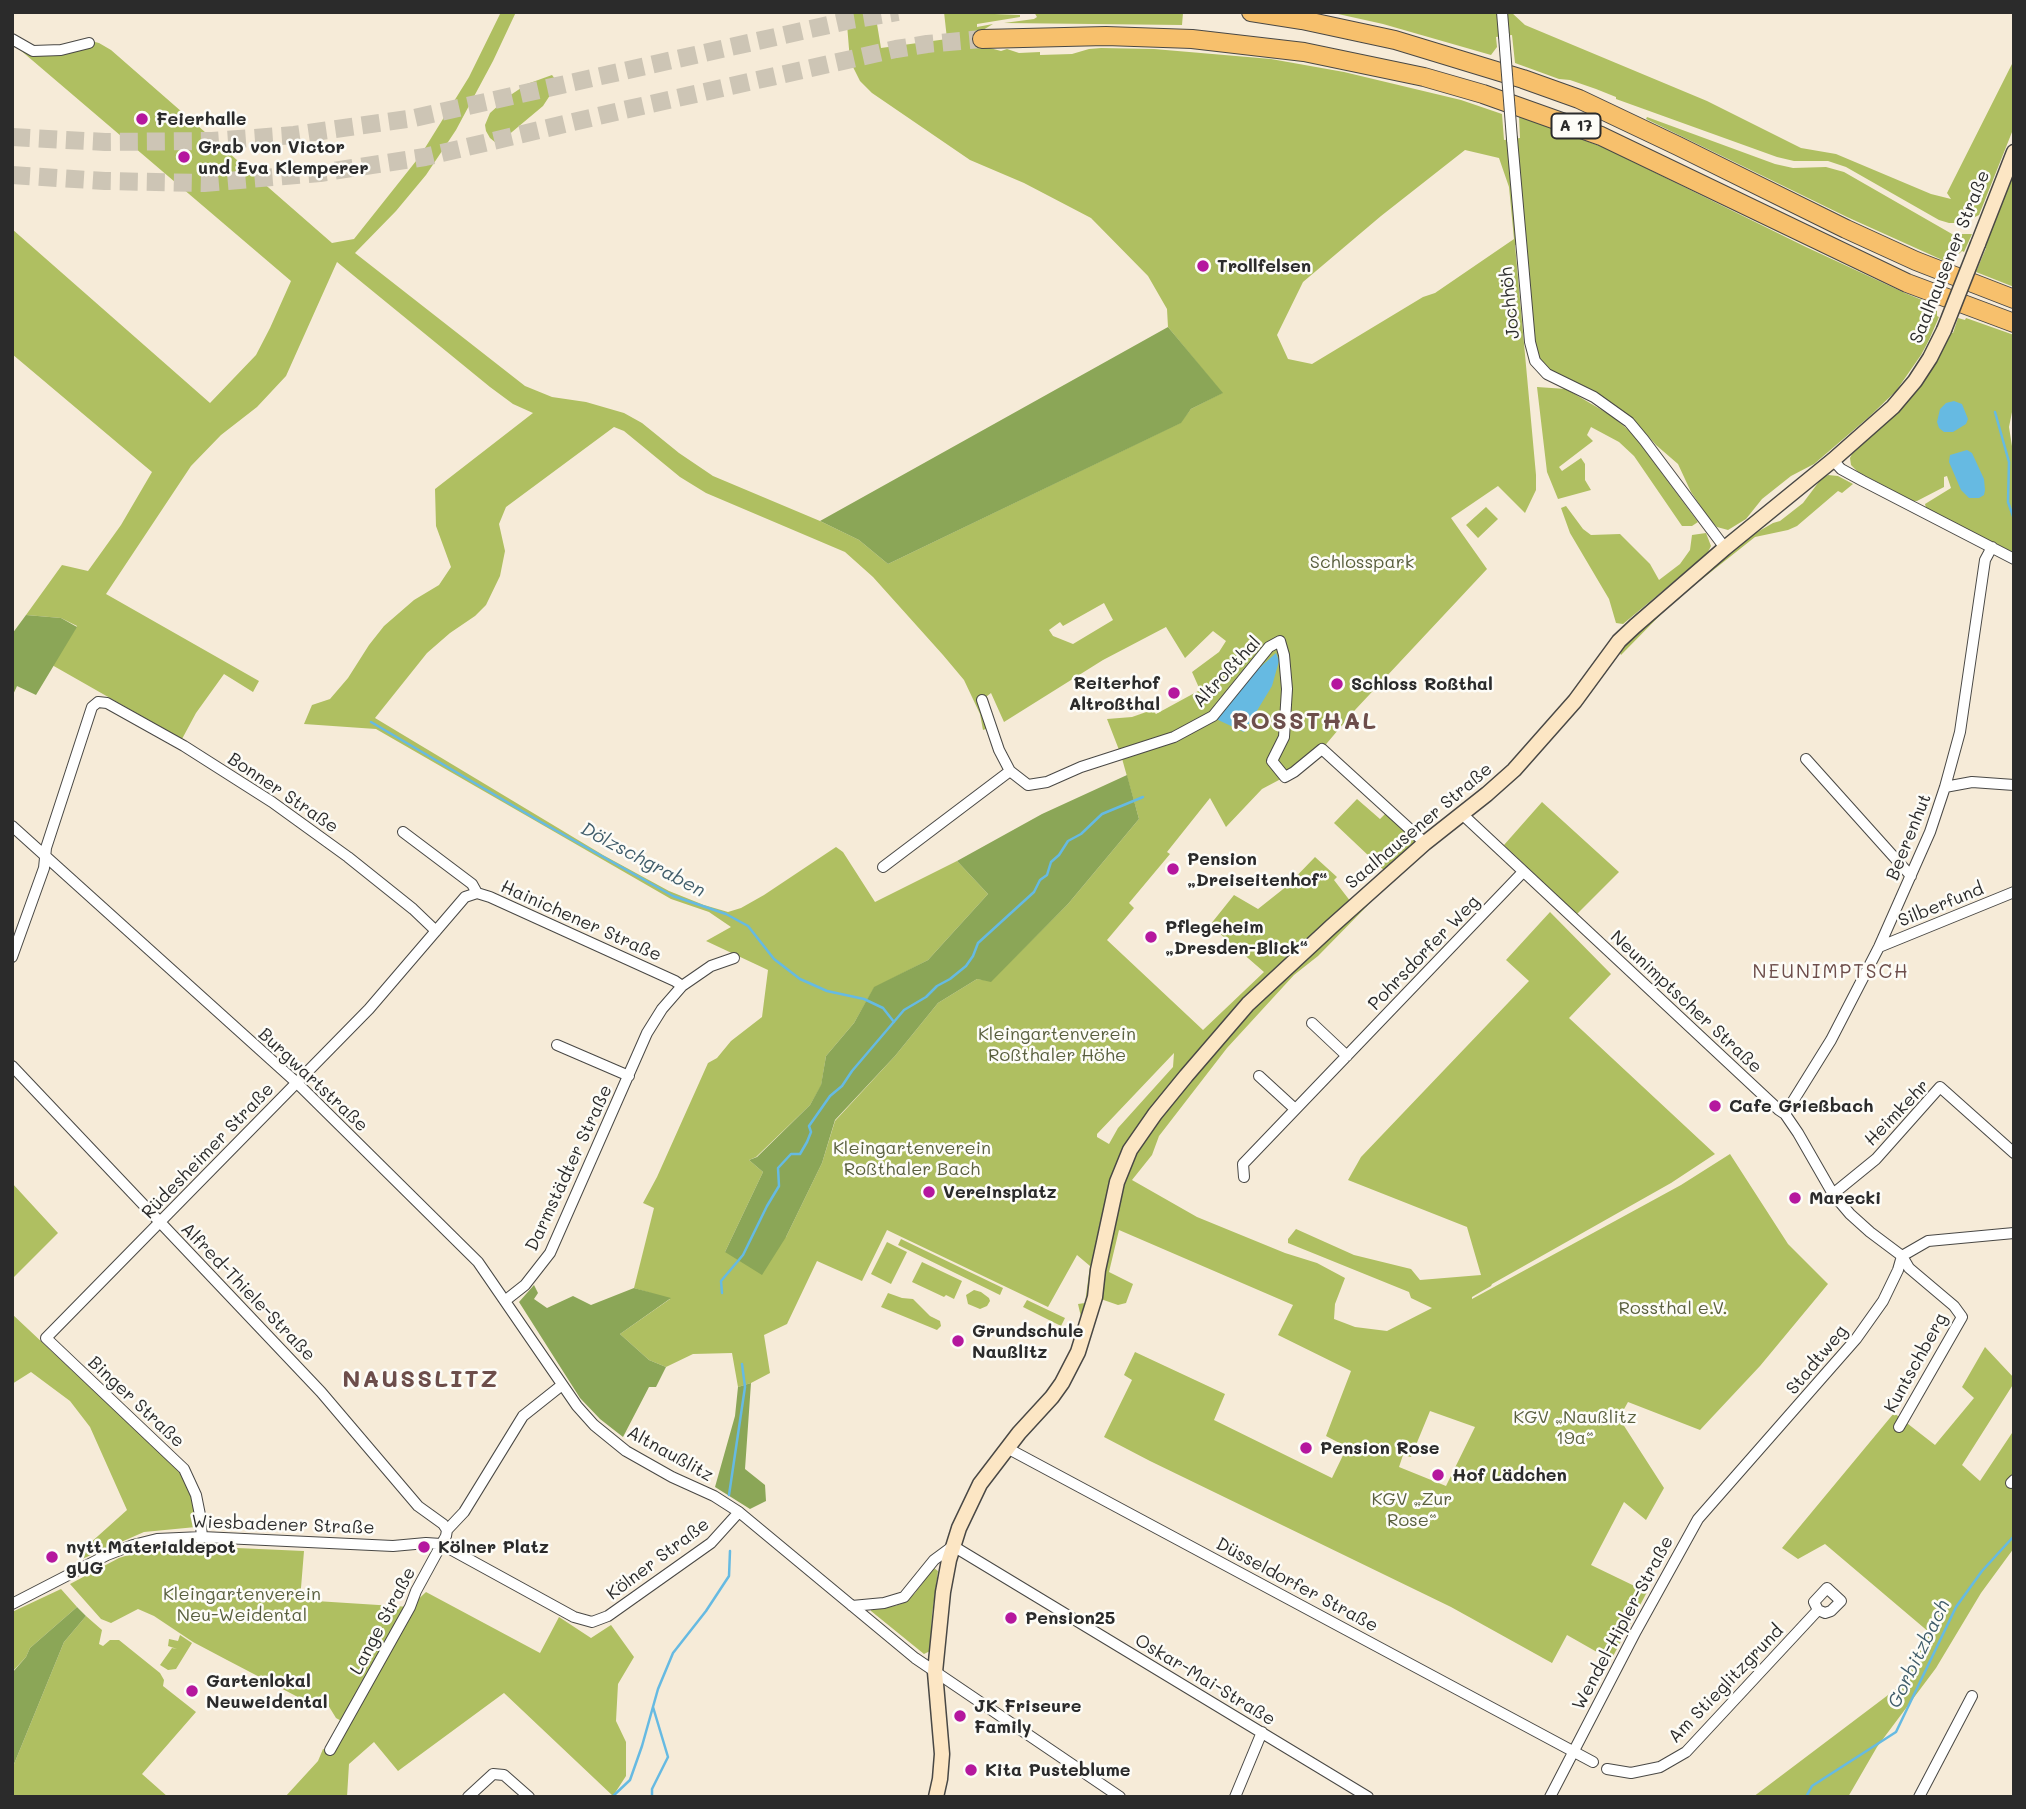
<!DOCTYPE html>
<meta charset="utf-8">
<style>
body{margin:0}
#map{position:relative;width:2026px;height:1809px;overflow:hidden;background:#f6ebd8;font-family:Mali,sans-serif}
canvas{display:block}
.frame{position:absolute;inset:0;border:14px solid #2b2b2b;pointer-events:none}
</style>
<div id="map">
<canvas width="2026" height="1809"></canvas>
<div class="frame"></div>
</div>
<script>
const context = document.querySelector('canvas').getContext('2d');
context.lineJoin = 'round';
function fillPath(path, color) {
  context.fillStyle = color;
  context.fill(path, 'evenodd');
}
function poly(rows) {
  const path = new Path2D();
  for (const r of rows) {
    path.moveTo(r[0], r[1]);
    for (let i = 2; i < r.length; i += 2) path.lineTo(r[i], r[i + 1]);
  }
  return path;
}
function strokePath(path, color, width, dash) {
  context.strokeStyle = color;
  context.lineWidth = width;
  context.lineCap = dash ? 'butt' : 'round';
  context.setLineDash(dash || []);
  context.stroke(path);
}
function write(font, color, halo, rows, align = 'center') {
  context.font = font + ' Mali,sans-serif';
  context.lineWidth = 5;
  context.setLineDash([]);
  context.textBaseline = 'middle';
  context.strokeStyle = halo;
  context.fillStyle = color;
  for (const [text, x, y, turn = 0] of rows) {
    context.save();
    context.translate(x, y);
    context.rotate((+turn || 0) * Math.PI / 180);
    context.textAlign = isNaN(turn) ? turn : align;
    if (halo) context.strokeText(text, 0, 0);
    context.fillText(text, 0, 0);
    context.restore();
  }
}
fillPath(poly([
 [501,12,516,12,493,61,456,130,426,175,396,211,355,253,525,386,552,397,586,402,624,413,642,423,679,453,713,476,820,521,859,540,888,564,1180,423,1191,409,1222,393,1168,327,1167,309,1148,276,1091,218,1024,183,970,160,872,93,860,81,850,61,846,12,875,12,881,48,947,39,944,12,1020,15,1020,17,977,24,977,27,993,24,983,30,986,47,1001,51,1007,49,1019,53,1040,52,1040,55,1072,54,1089,49,1101,48,1154,49,1271,59,1344,72,1461,100,1502,114,1504,140,1520,138,1519,116,1605,148,1806,247,1905,293,1937,306,1937,316,1939,317,1929,340,1921,355,1896,391,1870,416,1814,464,1791,476,1762,499,1746,519,1728,530,1717,527,1710,520,1691,492,1678,464,1656,445,1632,418,1538,366,1521,246,1515,245,1536,475,1536,490,1525,513,1498,486,1451,518,1487,569,1355,710,1322,749,1294,772,1262,789,1226,827,1210,798,1167,852,1170,854,1129,903,1134,908,1107,940,1203,1030,1264,972,1210,925,1234,895,1258,909,1287,886,1315,857,1337,877,1334,880,1354,906,1368,905,1318,956,1294,975,1227,1048,1159,1136,1152,1155,1132,1180,1197,1217,1285,1253,1317,1263,1345,1278,1335,1304,1334,1319,1355,1327,1387,1331,1432,1308,1411,1298,1409,1292,1288,1243,1288,1239,1296,1229,1354,1255,1411,1269,1420,1280,1481,1275,1467,1227,1348,1180,1361,1157,1529,981,1506,960,1550,912,1611,974,1569,1018,1715,1154,1671,1183,1492,1284,1491,1286,1472,1297,1472,1299,1681,1185,1730,1154,1788,1244,1828,1284,1760,1366,1700,1430,1628,1402,1619,1418,1664,1488,1646,1520,1624,1502,1591,1565,1647,1592,1611,1660,1567,1635,1552,1663,1451,1607,1150,1461,1104,1437,1132,1380,1124,1375,1135,1352,1225,1394,1214,1420,1332,1478,1347,1447,1326,1436,1351,1371,1278,1335,1293,1305,1119,1230,1109,1272,1133,1284,1126,1303,1118,1305,1095,1297,1087,1329,1081,1317,1078,1304,1085,1303,1090,1266,1077,1255,1048,1307,887,1230,862,1281,817,1261,787,1324,764,1335,770,1373,751,1383,738,1387,732,1353,693,1354,666,1367,649,1360,620,1334,670,1299,634,1288,654,1208,643,1203,657,1177,708,1063,717,1058,731,1041,762,1017,768,970,706,941,731,927,709,912,671,899,376,729,304,724,312,705,330,699,348,678,369,645,384,626,414,600,439,585,451,567,436,526,435,489,533,413,513,404,490,387,337,262,286,376,257,407,221,435,191,466,106,594,259,681,253,692,224,674,196,713,182,739,52,665,77,626,61,618,26,615,62,565,88,571,121,525,152,472,12,354,12,229,210,403,256,355,270,328,291,281,12,43,12,33,24,43,42,49,87,40,99,43,111,50,332,243,354,239,420,156,469,77],
 [1465,150,1499,158,1509,187,1514,239,1435,293,1423,297,1312,364,1288,359,1277,335,1303,282,1381,216],
 [614,427,624,431,680,477,706,493,845,552,873,577,943,655,964,680,980,714,983,730,991,727,982,700,991,693,1004,722,1103,660,1166,627,1185,658,1213,631,1226,641,1219,652,1192,672,1200,690,1156,714,1152,710,1132,717,1107,719,1121,755,1139,819,1068,904,991,981,977,979,938,1003,895,1056,835,1121,822,1163,786,1237,725,1252,763,1172,749,1160,756,1157,810,1105,821,1086,826,1056,854,1023,874,988,928,960,988,894,957,861,875,902,843,852,836,847,764,895,741,908,728,912,704,905,669,891,603,855,375,718,427,653,450,633,475,616,486,605,500,576,505,551,499,524,506,507],
 [1104,603,1113,620,1073,644,1053,636,1049,630,1060,622,1063,626],
 [1174,1053,1173,1067,1118,1128,1109,1144,1097,1137,1097,1134],
 [1430,1411,1475,1427,1446,1486,1399,1467,1403,1455,1411,1457],
 [1034,12,1172,12,1183,13,1182,25,1004,23,1034,19,1037,17],
 [1329,12,1511,12,1525,25,1707,101,1801,148,1836,154,1931,194,1951,199,1947,193,2014,60,2014,127,1979,215,1963,223,1949,223,1939,220,1846,167,1828,161,1794,161,1777,157,1616,99,1616,97,1596,89,1570,80,1559,79,1515,63,1512,35,1496,37,1497,47,1491,55,1383,24],
 [552,75,558,83,543,106,506,137,496,143,490,138,486,131,485,125,490,113,509,96,527,84],
 [1647,117,1775,164,1793,168,1826,167,1844,172,1952,234,1972,234,1964,252,1962,251,1949,263,1847,217,1646,119],
 [2014,168,2014,287,1976,272,1986,248,1983,246],
 [1958,318,1965,320,1966,318,2014,335,2014,402,2009,427,2014,459,2014,553,1926,508,1925,504,1951,488,1947,476,1944,477,1944,487,1917,501,1913,501,1858,472,1851,465,1850,458,1852,454,1898,412,1922,385,1945,345,1950,332,1953,333],
 [1537,387,1566,389,1612,416,1632,433,1698,522,1692,526,1682,526,1634,456,1619,442,1591,427,1587,435,1593,441,1559,467,1562,471,1581,458,1585,464,1585,480,1591,490,1558,499,1547,472],
 [1828,475,1838,476,1853,484,1842,493,1838,491,1797,526,1788,530,1755,537,1673,602,1621,655,1620,653,1625,643,1742,541,1773,523,1780,521,1803,503,1821,479],
 [1566,506,1583,529,1591,535,1620,534,1650,564,1659,580,1680,564,1690,550,1692,535,1706,533,1711,546,1707,554,1623,624,1616,623,1609,599,1570,533,1561,508],
 [1486,507,1498,519,1478,538,1466,525],
 [1357,799,1380,819,1389,810,1425,843,1389,875,1334,823],
 [1542,802,1619,872,1577,914,1504,845],
 [12,1183,58,1233,12,1279],
 [901,1239,1003,1288,1000,1295,898,1245],
 [887,1242,907,1252,891,1284,871,1274],
 [922,1262,962,1281,954,1299,946,1295,944,1297,912,1282],
 [974,1290,981,1292,989,1298,990,1301,987,1306,980,1309,968,1304,966,1295],
 [888,1293,902,1298,913,1299,930,1316,940,1321,941,1326,937,1330,881,1307],
 [1027,1300,1065,1318,1061,1326,1023,1307],
 [12,1314,176,1468,183,1478,194,1503,196,1527,144,1532,82,1559,79,1553,127,1510,90,1427,70,1401,31,1372,12,1384],
 [1985,1347,2014,1378,2014,1383,1962,1465,1980,1481,2014,1430,2014,1483,2011,1488,2014,1491,2014,1548,1981,1593,1936,1668,1877,1747,1848,1797,1753,1797,1900,1686,1930,1633,1825,1544,1798,1559,1782,1548,1894,1413,1935,1445,1974,1398,1962,1387],
 [169,1545,304,1551,300,1600,410,1607,426,1592,540,1653,559,1617,591,1638,611,1625,634,1657,618,1684,616,1721,626,1742,626,1776,613,1796,504,1693,398,1771,374,1742,349,1764,347,1797,285,1797,318,1761,323,1749,330,1750,345,1723,336,1718,325,1700,321,1699,317,1707,227,1660,193,1642,154,1616,138,1609,111,1623,101,1619,70,1584,119,1558,147,1549],
 [934,1568,938,1571,932,1615,930,1651,924,1654,871,1611,871,1608,895,1606,906,1602,915,1593],
 [61,1589,77,1607,30,1648,26,1657,12,1672,12,1612],
 [86,1616,102,1630,99,1644,103,1646,110,1640,119,1640,160,1673,164,1680,163,1686,196,1712,142,1774,168,1797,12,1797,12,1769,64,1642],
 [180,1635,192,1643,176,1669,168,1670,160,1665,172,1648,177,1649,168,1646,169,1639,178,1641]
]), '#afbf61');
fillPath(poly([
 [1168,327,1223,393,1191,409,1181,423,888,564,859,540,820,521],
 [26,615,61,618,77,627,36,695,17,686,12,697,12,634],
 [1127,775,1139,819,1068,904,991,982,977,979,938,1003,895,1056,835,1120,822,1163,786,1237,762,1275,725,1252,763,1172,749,1160,757,1157,810,1105,821,1085,826,1056,854,1023,874,987,928,960,988,894,957,861,1042,814],
 [534,1285,538,1293,534,1299,547,1308,573,1296,591,1305,634,1288,671,1298,620,1334,649,1360,666,1367,656,1387,649,1387,623,1437,600,1419,580,1398,519,1302],
 [751,1383,745,1469,765,1485,766,1501,750,1509,715,1487,735,1416,738,1387],
 [77,1607,86,1616,64,1642,12,1769,12,1673,26,1657,30,1648]
]), '#8ba657');
fillPath(poly([
 [1954,401,1962,404,1968,419,1966,424,1953,432,1944,432,1939,428,1937,422,1940,409,1946,403],
 [1967,450,1972,453,1984,479,1985,490,1984,495,1979,498,1969,498,1961,490,1949,462,1950,455],
 [1276,653,1279,661,1272,686,1244,732,1216,719,1246,680]
]), '#66bae2');
strokePath(poly([
 [1995,412,2009,462,2008,502,2014,519],
 [371,722,541,822,673,896,726,914,748,926,774,959,800,979,827,991,864,999,883,1008,894,1022],
 [722,1293,721,1281,743,1255,767,1206,779,1186,778,1168,791,1154,800,1154,807,1142,811,1132,809,1126,830,1096,842,1086,852,1071,904,1010,926,997,937,986,950,979,966,966,973,956,978,943,1034,892,1040,880,1047,875,1051,862,1059,855,1068,841,1081,834,1102,814,1143,797],
 [729,1495,745,1387,742,1364],
 [612,1797,630,1780,642,1746,658,1689,673,1653,706,1611,729,1576,730,1551],
 [652,1797,652,1789,668,1757,653,1707],
 [1806,1797,1812,1786,1896,1732,1956,1607,1982,1571,2014,1536]
]), '#66bae2', 2.5);
strokePath(poly([
 [12,137,105,142,212,141,294,135,414,118,851,20,898,12],
 [12,175,105,181,204,183,320,173,425,157,624,110,896,49,927,44,982,39]
]), '#cdc5b5', 18, [18, 9]);
const street = poly([
 [1502,12,1504,36],
 [12,39,33,51,61,50,89,43],
 [1512,139,1530,342,1535,361,1547,374,1594,397,1629,422,1644,440,1725,548],
 [1833,460,1841,469,1863,481,2014,559],
 [982,700,999,750,1010,771,1028,785,1047,782,1081,767,1174,737,1213,716,1269,647,1280,641,1284,655,1287,689,1284,737,1272,761,1285,777,1294,772,1322,749,1425,843],
 [1806,759,1911,876],
 [1945,787,1972,782,2014,785],
 [1462,814,1779,1110,1785,1114,1798,1133,1833,1194,1850,1214,1870,1232,1902,1256,1909,1268,1954,1306,1962,1317,1899,1427],
 [12,826,297,1083,478,1262,577,1406,594,1425,626,1451,672,1477,714,1496,739,1512,915,1658,1120,1797],
 [403,832,472,884,477,893,490,897,675,981,682,986],
 [883,867,1010,771],
 [1879,947,2014,892],
 [12,957,44,868,46,848,92,707,98,702,107,703,184,746,272,802,348,857,413,909,436,931],
 [1312,1023,1347,1056],
 [557,1045,629,1076],
 [12,1066,321,1392,418,1506,443,1524,447,1530,446,1536,416,1591,410,1607,330,1750],
 [1259,1076,1295,1109],
 [1785,1114,1831,1040,1879,947,1930,832,1945,787,1960,732,1985,560,1992,547],
 [1244,1177,1243,1164,1523,872],
 [1833,1194,1876,1159,1940,1087,2014,1153],
 [1902,1256,1928,1241,2014,1233],
 [506,1300,525,1285,550,1253,647,1033,662,1009,682,986,711,966,734,958],
 [1007,1448,1593,1762],
 [2011,1483,2014,1480],
 [447,1530,464,1512,523,1416,562,1385],
 [202,1537,200,1515,196,1495,184,1469,46,1338,369,1009,465,897,477,893],
 [12,1604,107,1555,133,1545,157,1539,202,1537,393,1546,426,1543,441,1544,574,1617,592,1622,608,1616,711,1543,739,1512],
 [852,1606,884,1603,904,1597,934,1560,953,1546,1368,1797],
 [1607,1769,1631,1773,1660,1767,1686,1752,1818,1610,1825,1613,1831,1611,1841,1601,1827,1588,1814,1602,1818,1610],
 [468,1797,493,1774,504,1775,529,1797],
 [1235,1797,1262,1732],
 [1550,1797,1636,1631,1698,1519,1856,1339,1883,1301,1898,1270,1902,1256],
 [1919,1797,1972,1696]
]);
const secondary = poly([
 [1978,244,2014,152],
 [936,1797,940,1779,942,1754,935,1672,943,1592,949,1560,959,1528,980,1484,1019,1433,1052,1397,1062,1383,1078,1352,1095,1297,1098,1270,1117,1182,1130,1150,1155,1114,1186,1076,1248,1004,1332,926,1425,843,1487,794,1514,770,1575,701,1619,641,1635,626,1725,548,1833,460,1893,407,1915,381,1930,358,1944,330]
]);
const highway = poly([
 [1251,12,1302,20,1395,40,1523,79,1579,99,1678,146,1846,229,1916,261,2014,299],
 [982,39,1106,36,1192,39,1304,52,1424,77,1483,94,1601,136,1907,283,2014,323]
]);
strokePath(street, '#494845', 12);
strokePath(secondary, '#494845', 17);
strokePath(highway, '#494845', 20);
strokePath(street, '#fff', 10);
strokePath(secondary, '#fce6c4', 14);
strokePath(highway, '#f7c06c', 18);
const streetBridge = poly([
 [1504,36,1512,139]
]);
const secondaryBridge = poly([
 [1944,330,1978,244]
]);
strokePath(streetBridge, '#494845', 12, []);
strokePath(secondaryBridge, '#494845', 17, []);
strokePath(streetBridge, '#fff', 10);
strokePath(secondaryBridge, '#fce6c4', 14);
for (const [x, y, r, color] of [
 [142,119,7,"#b5179e"],
 [184,157,7,"#b5179e"],
 [1203,266,7,"#b5179e"],
 [1337,684,7,"#b5179e"],
 [1174,693,7,"#b5179e"],
 [1173,869,7,"#b5179e"],
 [1151,937,7,"#b5179e"],
 [1715,1106,7,"#b5179e"],
 [929,1192,7,"#b5179e"],
 [1795,1198,7,"#b5179e"],
 [958,1341,7,"#b5179e"],
 [1306,1448,7,"#b5179e"],
 [1438,1475,7,"#b5179e"],
 [424,1547,7,"#b5179e"],
 [52,1557,7,"#b5179e"],
 [1011,1618,7,"#b5179e"],
 [192,1691,7,"#b5179e"],
 [960,1716,7,"#b5179e"],
 [971,1770,7,"#b5179e"]
]) {
  const dot = new Path2D();
  dot.arc(x, y, r, 0, 2 * Math.PI);
  context.fillStyle = color;
  context.fill(dot);
  strokePath(dot, '#fdfcf7', 2.5);
}
for (const [x, y, w] of [
 [1576,126,49]
]) {
  const box = new Path2D();
  box.roundRect(x - w / 2, y - 12.5, w, 25, 5);
  context.fillStyle = '#fdfcf7';
  context.fill(box);
  strokePath(box, '#2b2b2b', 2);
}
write('bold 16px', '#2b2b2b', null, [
 ["A 17",1576,126]
]);
write('bold 18px', '#2b2b2b', '#fdfcf7', [
 ["Feierhalle",156,119],
 ["Grab von Victor",198,147],
 ["und Eva Klemperer",198,168],
 ["Trollfelsen",1217,266],
 ["Reiterhof",1160,683,"right"],
 ["Altroßthal",1160,704,"right"],
 ["Schloss Roßthal",1351,684],
 ["Pension",1187,859],
 ["„Dreiseitenhof“",1187,880],
 ["Pflegeheim",1165,927],
 ["„Dresden-Blick“",1165,948],
 ["Cafe Grießbach",1729,1106],
 ["Vereinsplatz",943,1192],
 ["Marecki",1809,1198],
 ["Grundschule",972,1331],
 ["Naußlitz",972,1352],
 ["Pension Rose",1320,1448],
 ["Hof Lädchen",1452,1475],
 ["nytt.Materialdepot",66,1547],
 ["gUG",66,1568],
 ["Kölner Platz",438,1547],
 ["Pension25",1025,1618],
 ["Gartenlokal",206,1681],
 ["Neuweidental",206,1702],
 ["JK Friseure",974,1706],
 ["Family",974,1727],
 ["Kita Pusteblume",985,1770]
], 'left');
write('18px', '#2b2b2b', '#fdfcf7', [
 ["Saalhausener Straße",1950,257,-68],
 ["Jochhöh",1510,303,-96],
 ["Altroßthal",1227,672,-47],
 ["Bonner Straße",283,793,34],
 ["Saalhausener Straße",1419,826,-40],
 ["Beerenhut",1909,837,-68],
 ["Silberfund",1941,905,-22],
 ["Hainichener Straße",581,921,24],
 ["Pohrsdorfer Weg",1424,953,-46],
 ["Neunimptscher Straße",1686,1002,43],
 ["Burgwartstraße",313,1080,43],
 ["Heimkehr",1897,1113,-46],
 ["Rüdesheimer Straße",208,1151,-46],
 ["Darmstädter Straße",569,1168,-65],
 ["Alfred-Thiele-Straße",248,1292,46],
 ["Stadtweg",1817,1360,-50],
 ["Kuntschberg",1916,1363,-61],
 ["Binger Straße",136,1402,43],
 ["Altnaußlitz",670,1454,29],
 ["Wiesbadener Straße",283,1525,2],
 ["Kölner Straße",658,1559,-37],
 ["Düsseldorfer Straße",1297,1585,28],
 ["Lange Straße",383,1621,-62],
 ["Wendel-Hipler-Straße",1623,1623,-62],
 ["Oskar-Mai-Straße",1205,1680,31],
 ["Am Stieglitzgrund",1726,1684,-46]
]);
write('18px', '#595f3e', '#fdfcf7', [
 ["Schlosspark",1362,562],
 ["Kleingartenverein",1057,1034],
 ["Roßthaler Höhe",1057,1055],
 ["Kleingartenverein",912,1148],
 ["Roßthaler Bach",912,1169],
 ["Rossthal e.V.",1673,1308],
 ["KGV „Naußlitz",1575,1417],
 ["19a“",1575,1438],
 ["KGV „Zur",1412,1499],
 ["Rose“",1412,1520],
 ["Kleingartenverein",242,1594],
 ["Neu-Weidental",242,1615]
]);
write('italic 19px', '#405d6b', '#fdfcf7', [
 ["Dölzschgraben",643,860,28],
 ["Gorbitzbach",1919,1654,-64]
]);
context.letterSpacing = '2px';
write('19px', '#6d4e4b', '#fdfcf7', [
 ["NEUNIMPTSCH",1831,972]
]);
context.letterSpacing = '0px';
context.letterSpacing = '2px';
write('bold 24px', '#6d4e4b', '#fdfcf7', [
 ["ROSSTHAL",1305,722],
 ["NAUSSLITZ",421,1380]
]);
context.letterSpacing = '0px';
</script>
